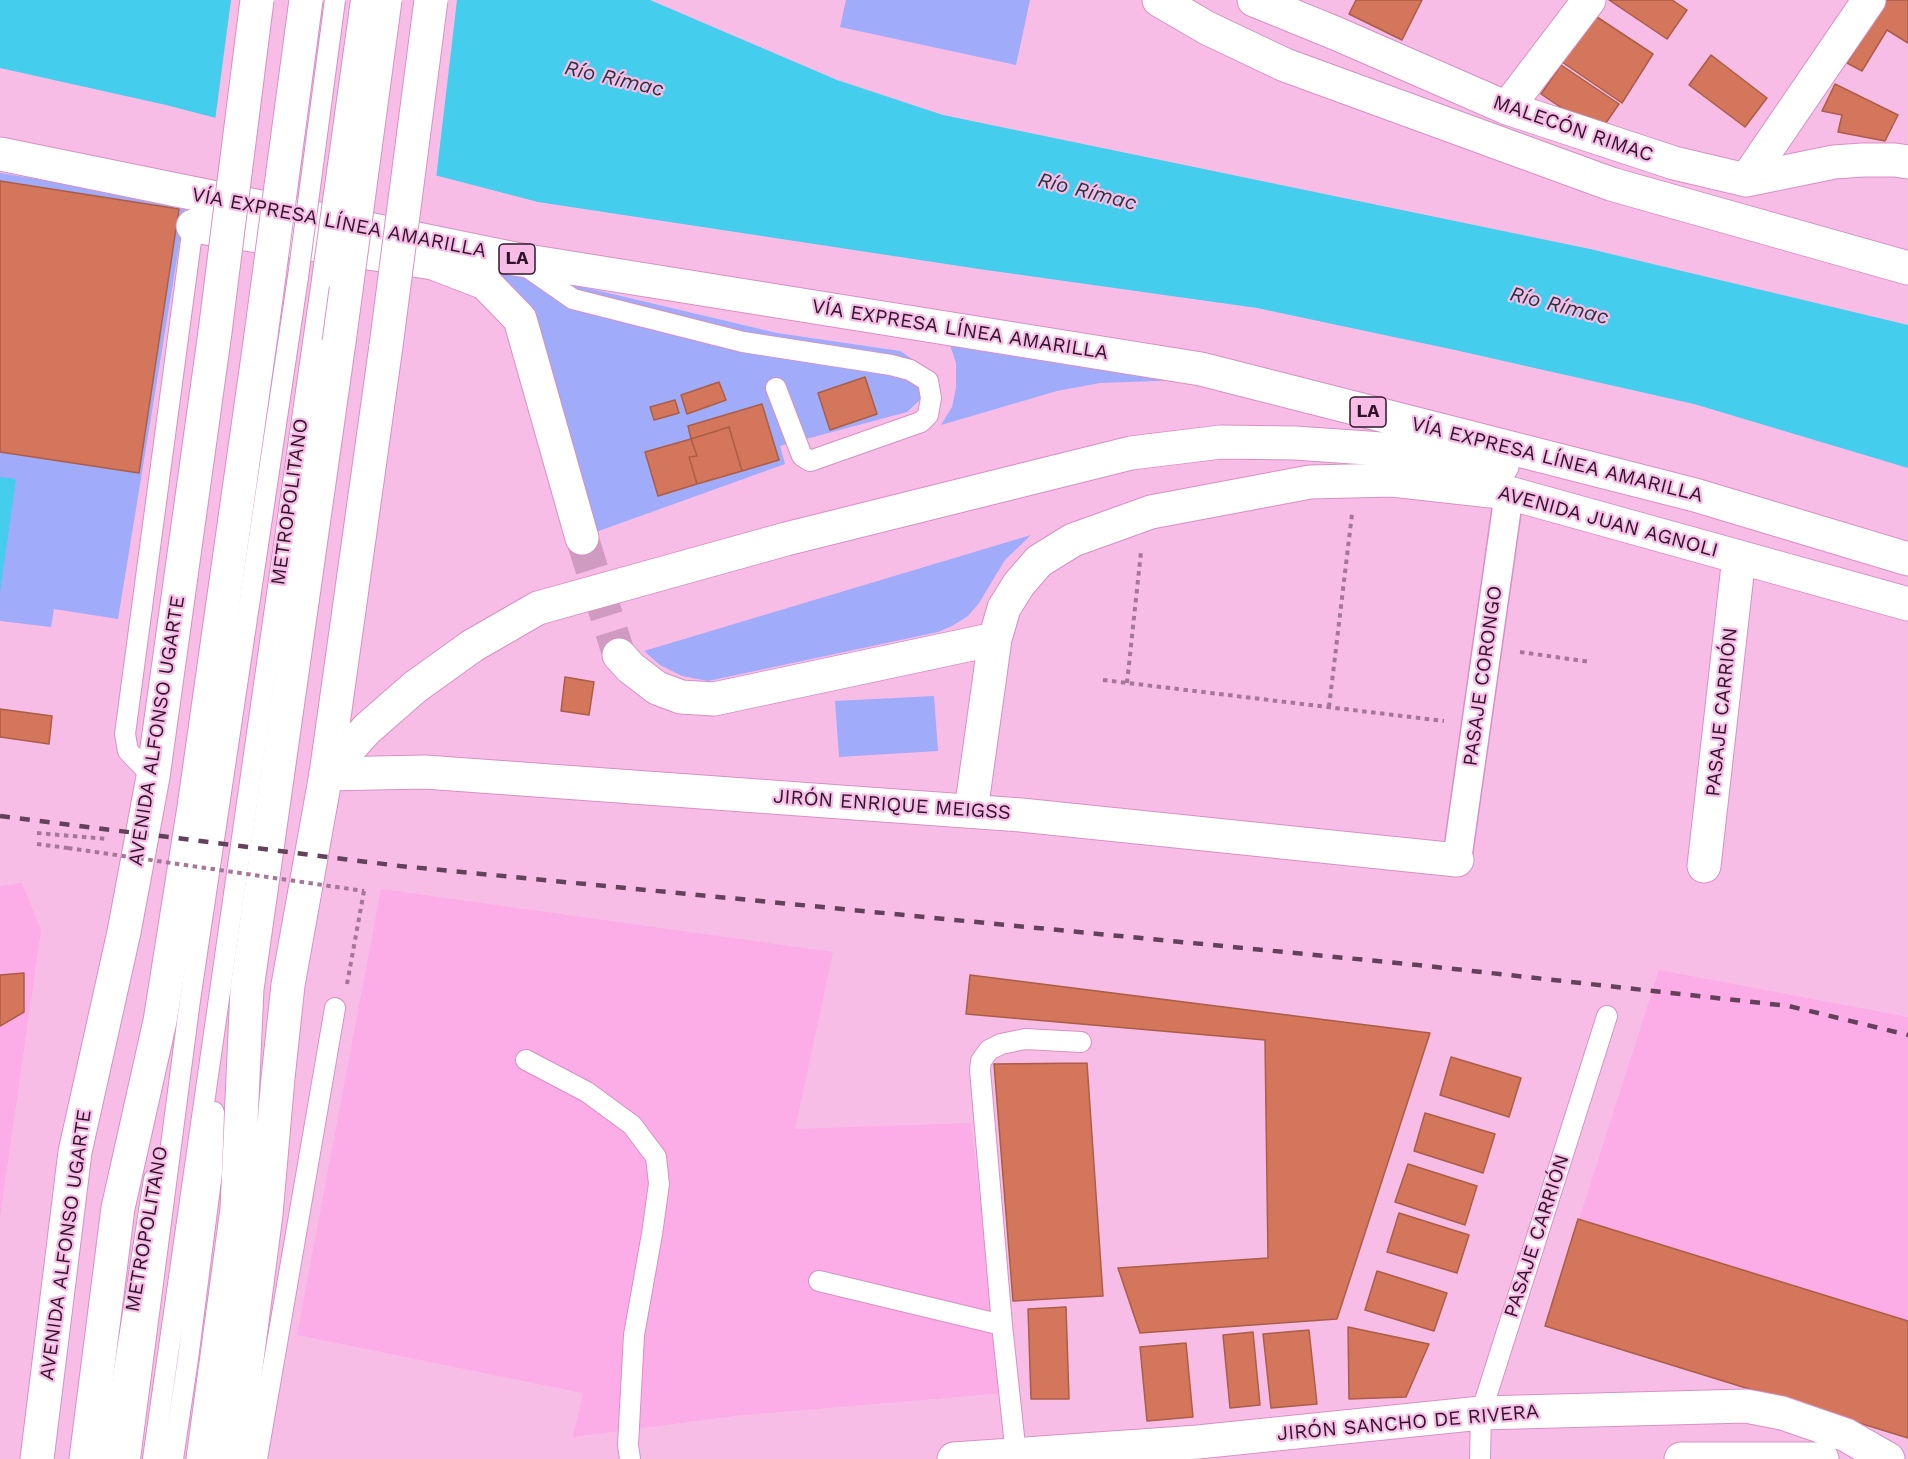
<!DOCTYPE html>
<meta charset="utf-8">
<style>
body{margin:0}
canvas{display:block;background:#f8bde7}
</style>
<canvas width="1908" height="1459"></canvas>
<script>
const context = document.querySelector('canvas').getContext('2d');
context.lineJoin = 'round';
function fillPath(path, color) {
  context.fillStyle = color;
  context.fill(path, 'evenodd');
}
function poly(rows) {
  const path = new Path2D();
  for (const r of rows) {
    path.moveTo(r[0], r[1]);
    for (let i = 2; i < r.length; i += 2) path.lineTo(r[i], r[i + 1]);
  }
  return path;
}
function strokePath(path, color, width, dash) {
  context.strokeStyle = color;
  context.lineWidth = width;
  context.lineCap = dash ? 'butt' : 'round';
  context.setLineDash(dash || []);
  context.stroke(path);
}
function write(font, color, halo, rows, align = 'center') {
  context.font = font + ' "Work Sans",sans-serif';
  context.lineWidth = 4.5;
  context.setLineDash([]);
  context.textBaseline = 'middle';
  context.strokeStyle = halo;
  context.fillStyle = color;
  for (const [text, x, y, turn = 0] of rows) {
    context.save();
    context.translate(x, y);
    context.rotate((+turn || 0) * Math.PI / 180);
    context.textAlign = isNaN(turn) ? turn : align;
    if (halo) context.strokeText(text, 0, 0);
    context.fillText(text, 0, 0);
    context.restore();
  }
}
fillPath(poly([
 [22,883,41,930,0,1217,0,886],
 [381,889,833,952,795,1129,971,1123,1004,1393,734,1416,573,1437,583,1393,297,1335],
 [1659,970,1908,1017,1908,1438,1545,1326]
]), '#fcace7');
fillPath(poly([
 [846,0,1030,0,1016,65,840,27],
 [0,173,186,203,118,619,54,609,51,627,0,621],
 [485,261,566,283,777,333,900,351,917,362,923,380,921,399,907,412,780,446,785,464,596,532,538,340,516,290],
 [950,345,1185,380,1100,383,1057,391,941,425,952,407,956,388,956,363],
 [1031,535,1005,560,979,603,968,616,952,626,938,632,708,681,682,676,660,665,644,651],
 [934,696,938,751,839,757,835,701]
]), '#a0abf9');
fillPath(poly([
 [0,0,650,0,837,80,943,115,1590,249,1908,325,1908,468,1694,404,1455,350,1257,308,979,269,538,202,166,105,0,68],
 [0,477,16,479,0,592]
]), '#44cded');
fillPath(poly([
 [231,0,457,0,436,179,215,121]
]), '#f8bde7');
const building = poly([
 [1356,0,1422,0,1402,40,1349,14,1356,0],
 [1609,0,1672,0,1687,10,1667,39,1609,0],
 [1886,0,1908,0,1908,43,1887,30,1862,71,1847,63,1886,0],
 [1594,15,1653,54,1622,103,1559,60,1594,15],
 [1711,55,1767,98,1745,127,1689,85,1711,55],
 [1561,65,1619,104,1599,133,1541,94,1561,65],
 [1835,84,1898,115,1885,141,1838,132,1842,115,1822,111,1835,84],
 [0,181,179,209,139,473,0,452,0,181],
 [865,377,877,414,830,430,818,393,865,377],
 [719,382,726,400,687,414,681,395,719,382],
 [675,400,679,413,654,420,650,407,675,400],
 [762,404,779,460,742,471,729,427,691,439,688,426,762,404],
 [729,427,742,471,697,484,689,457,697,456,691,439,729,427],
 [691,439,697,456,689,457,697,484,658,496,645,452,691,439],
 [565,677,594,682,589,715,561,711,565,677],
 [0,709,52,716,49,744,0,737,0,709],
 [24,973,24,1012,0,1026,0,975,24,973],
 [970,975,1430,1033,1337,1319,1140,1333,1118,1268,1268,1258,1265,1040,966,1014,970,975],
 [1451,1057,1521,1078,1509,1117,1440,1095,1451,1057],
 [1087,1063,1103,1296,1013,1301,994,1064,1087,1063],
 [1425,1113,1495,1134,1483,1173,1414,1151,1425,1113],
 [1408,1164,1477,1186,1465,1225,1395,1202,1408,1164],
 [1399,1213,1469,1235,1457,1273,1387,1252,1399,1213],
 [1578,1219,1908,1321,1908,1438,1545,1326,1578,1219],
 [1377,1271,1447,1293,1434,1331,1365,1310,1377,1271],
 [1066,1307,1069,1399,1031,1399,1028,1309,1066,1307],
 [1348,1327,1429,1344,1406,1397,1349,1399,1348,1327],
 [1309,1330,1317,1404,1271,1408,1263,1334,1309,1330],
 [1253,1332,1260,1405,1230,1408,1223,1335,1253,1332],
 [1186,1343,1193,1417,1147,1421,1140,1347,1186,1343]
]);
fillPath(building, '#d3765c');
strokePath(building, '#ac5d46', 1.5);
strokePath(poly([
 [582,538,619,655]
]), '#d09bc1', 33, [33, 16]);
const service = poly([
 [527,267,573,299,743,342,891,365,910,370,928,381,931,398,928,415,921,422,810,461,802,456,776,388],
 [153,777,128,751,125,734,193,226],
 [526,1060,587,1092,632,1125,656,1157,659,1184,652,1234,634,1335,628,1445,630,1459],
 [819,1281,1002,1325],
 [1016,1455,1002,1325,980,1070,981,1061,989,1050,1001,1044,1025,1039,1081,1042],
 [110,1459,154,1179],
 [130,1459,190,1000,298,277],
 [153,1459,322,280],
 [173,1459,188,1359,212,1172,214,1112],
 [257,1459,335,1008],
 [1480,1459,1481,1413,1607,1016]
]);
const pedestrian = poly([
 [1457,860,1509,493]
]);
const minor = poly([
 [1254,0,1335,33,1507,108,1674,163,1746,180,1834,162,1863,160,1895,160,1908,162],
 [1507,108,1589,0],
 [1746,180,1869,0],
 [193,226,433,263,485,283,520,319,582,538],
 [619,655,631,668,657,688,681,697,714,699,995,639],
 [326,774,425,772,1021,815,1457,860],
 [971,811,995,639,1004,608,1019,584,1039,561,1073,540,1151,512,1310,482,1392,480,1509,493,1908,604],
 [1704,866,1739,557],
 [954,1459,1198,1442,1481,1413,1746,1406,1782,1413,1846,1435,1888,1459],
 [1681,1459,1822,1459]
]);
const primary = poly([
 [266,1214,278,1078,288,985,326,774,386,346],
 [37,1459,75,1152,124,932,153,777,215,332],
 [86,1459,118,1208,160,1021,194,807,261,335],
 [203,1459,237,1209,247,989,339,342],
 [234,1459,266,1214,264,1193]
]);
const motorway = poly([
 [1159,0,1207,28,1285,65,1611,184,1908,268],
 [0,154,515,259,1201,369,1695,495,1908,559],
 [326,774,367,729,415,687,472,646,538,608,786,539,1131,453,1221,442,1295,443,1382,449,1470,460,1502,466]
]);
strokePath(service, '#d890c4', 22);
strokePath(pedestrian, '#d890c4', 31);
strokePath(minor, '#d890c4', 35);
strokePath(primary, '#d890c4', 35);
strokePath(motorway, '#d890c4', 35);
strokePath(poly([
 [1520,652,1591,662],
 [1103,680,1444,721],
 [1127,683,1141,552],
 [1329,707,1352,514],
 [37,833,108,839],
 [37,844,68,848],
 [347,984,364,891]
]), '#a47798', 4, [4.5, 4.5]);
strokePath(service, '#fff', 20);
strokePath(pedestrian, '#fff', 28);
strokePath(minor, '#fff', 33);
strokePath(primary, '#fff', 33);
strokePath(motorway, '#fff', 33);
strokePath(poly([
 [0,816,400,866,1418,965,1789,1006,1908,1035]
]), '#64415b', 4.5, [10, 10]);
const serviceBridge = poly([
 [298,277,335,0],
 [322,280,361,0]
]);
const primaryBridge = poly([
 [215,332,257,0],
 [261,335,306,0],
 [339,342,385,0],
 [386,346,431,0]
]);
strokePath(serviceBridge, '#d890c4', 22, []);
strokePath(primaryBridge, '#d890c4', 35, []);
strokePath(poly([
 [68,848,364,891]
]), '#a47798', 4, [4.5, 4.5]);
strokePath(serviceBridge, '#fff', 20);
strokePath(primaryBridge, '#fff', 33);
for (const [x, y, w] of [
 [517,259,36],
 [1368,412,36]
]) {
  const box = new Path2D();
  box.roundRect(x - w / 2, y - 15, w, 30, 4.5);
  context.fillStyle = '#f8bde7';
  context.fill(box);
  strokePath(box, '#30152a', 1.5);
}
write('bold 18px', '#30152a', null, [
 ["LA",517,259],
 ["LA",1368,412]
]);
write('20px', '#30152a', '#f8bde7', [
 ["MALECÓN RIMAC",1573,129,19],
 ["VÍA EXPRESA LÍNEA AMARILLA",339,223,11],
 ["VÍA EXPRESA LÍNEA AMARILLA",960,330,9],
 ["VÍA EXPRESA LÍNEA AMARILLA",1557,460,14],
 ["METROPOLITANO",290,502,-82],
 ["AVENIDA JUAN AGNOLI",1608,522,15],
 ["PASAJE CORONGO",1483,676,-82],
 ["PASAJE CARRIÓN",1722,712,-84],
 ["AVENIDA ALFONSO UGARTE",157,731,-81],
 ["JIRÓN ENRIQUE MEIGSS",892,805,4],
 ["METROPOLITANO",147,1229,-80],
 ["PASAJE CARRIÓN",1537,1236,-72],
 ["AVENIDA ALFONSO UGARTE",66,1245,-82],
 ["JIRÓN SANCHO DE RIVERA",1408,1423,-5]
]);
write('italic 21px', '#1f363c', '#f8bde7', [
 ["Río Rímac",614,79,13],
 ["Río Rímac",1087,192,14],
 ["Río Rímac",1559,306,14]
]);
</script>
